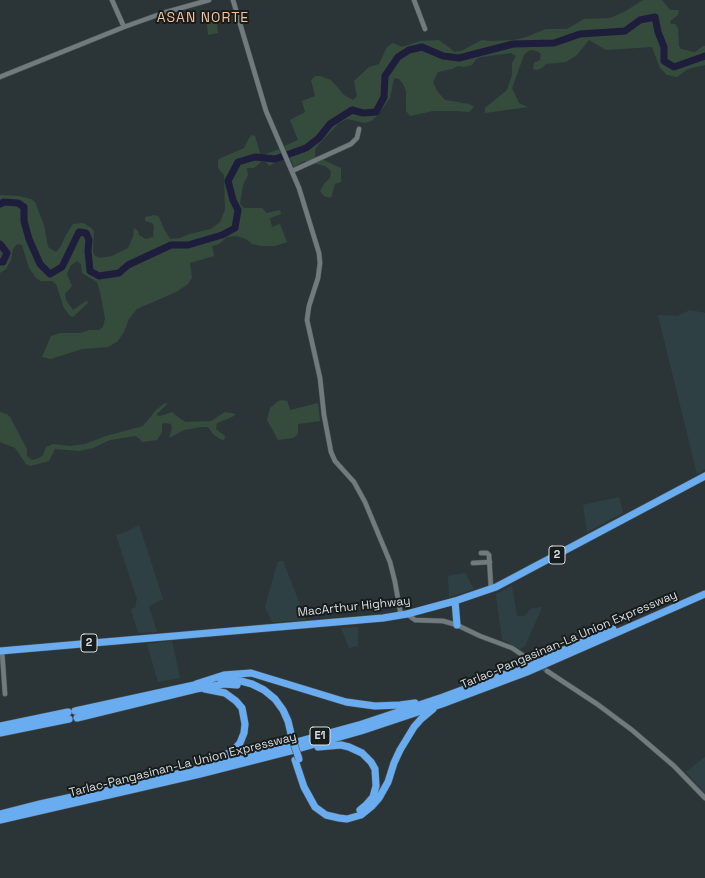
<!DOCTYPE html>
<style>
body{margin:0}
canvas{display:block;background:#2b3538}
</style>
<canvas width="705" height="878"></canvas>
<script>
const context = document.querySelector('canvas').getContext('2d');
context.lineJoin = 'round';
function fillPath(path, color) {
  context.fillStyle = color;
  context.fill(path, 'evenodd');
}
function poly(rows) {
  const path = new Path2D();
  for (const r of rows) {
    path.moveTo(r[0], r[1]);
    for (let i = 2; i < r.length; i += 2) path.lineTo(r[i], r[i + 1]);
  }
  return path;
}
function strokePath(path, color, width, dash) {
  context.strokeStyle = color;
  context.lineWidth = width;
  context.lineCap = dash ? 'butt' : 'round';
  context.setLineDash(dash || []);
  context.stroke(path);
}
function write(font, color, halo, rows, align = 'center') {
  context.font = font + ' "Space Grotesk",sans-serif';
  context.lineWidth = 4;
  context.setLineDash([]);
  context.textBaseline = 'middle';
  context.strokeStyle = halo;
  context.fillStyle = color;
  for (const [text, x, y, turn = 0] of rows) {
    context.save();
    context.translate(x, y);
    context.rotate((+turn || 0) * Math.PI / 180);
    context.textAlign = isNaN(turn) ? turn : align;
    if (halo) context.strokeText(text, 0, 0);
    context.fillText(text, 0, 0);
    context.restore();
  }
}
fillPath(poly([
 [690,310,705,313,705,469,697,474,658,315,677,316],
 [619,497,623,513,587,532,583,505],
 [139,525,163,599,149,606,157,632,138,633,131,609,135,608,137,599,116,535,126,532],
 [278,561,283,561,306,620,272,622,265,607],
 [465,573,474,589,449,597,448,576],
 [512,586,517,616,525,616,530,609,542,607,525,646,519,649,502,639,496,594],
 [358,627,358,646,349,648,341,628],
 [172,641,180,678,158,682,147,644],
 [705,757,705,793,686,772]
]), '#2f4045');
fillPath(poly([
 [643,0,662,0,670,10,679,10,678,15,670,21,671,24,675,24,678,28,679,46,681,49,695,52,703,46,705,46,705,65,688,69,677,77,667,75,660,68,652,47,606,50,589,40,577,55,566,62,546,64,542,68,537,70,533,69,534,63,540,60,541,54,537,51,531,50,527,52,524,55,512,88,519,103,528,107,485,113,485,108,507,90,512,75,512,63,516,56,511,53,481,57,476,59,472,65,464,67,458,66,452,69,438,72,433,82,437,91,445,100,469,104,474,107,469,112,457,111,433,111,410,116,406,111,406,91,403,84,399,79,394,78,390,98,378,115,371,121,365,123,347,119,339,123,319,144,315,150,315,156,341,168,341,182,335,184,331,198,324,196,320,191,324,184,330,178,331,172,329,169,325,166,304,161,294,167,284,146,298,140,290,120,305,112,302,101,315,96,311,80,315,76,320,76,331,80,344,95,353,100,357,96,354,81,369,67,379,64,387,47,393,43,402,47,420,41,439,40,455,52,461,51,482,40,491,41,514,40,526,37,546,29,567,29,584,19,610,18,624,12],
 [216,14,218,33,208,35,206,16],
 [252,135,255,136,261,156,279,149,283,158,269,166,266,162,262,161,254,168,247,168,248,175,243,185,240,204,244,208,262,208,265,211,266,213,280,210,281,214,270,218,272,227,280,224,287,242,275,246,261,246,252,244,246,239,236,236,227,237,219,244,212,246,214,256,190,263,192,278,188,284,176,292,137,309,129,319,124,332,117,342,108,347,82,349,51,359,42,357,51,336,60,333,80,333,90,330,99,330,103,327,105,318,100,292,97,282,82,273,81,264,77,261,71,265,67,274,72,286,65,294,66,300,73,310,86,301,87,301,88,303,73,317,70,316,64,308,56,284,52,281,41,281,36,278,29,268,22,245,17,244,13,249,11,260,6,269,0,273,0,195,19,196,31,199,35,202,44,225,48,247,56,252,61,246,66,235,73,224,83,223,90,227,94,231,93,252,95,256,100,258,112,256,128,248,133,237,134,228,138,231,139,235,146,239,153,237,154,226,152,223,145,221,145,217,155,215,159,217,164,229,170,239,180,238,190,234,211,229,220,222,225,210,224,175,218,168,218,162,219,159,244,148,249,138],
 [282,400,287,401,290,410,318,403,320,421,298,424,298,434,293,438,278,440,267,420,270,408,278,401],
 [165,403,167,404,157,414,158,416,164,415,172,412,182,420,186,422,211,421,225,412,236,414,232,417,217,423,216,429,225,436,224,440,220,439,213,434,208,427,201,427,184,430,169,438,172,428,171,424,165,423,162,424,162,432,157,440,142,442,140,439,135,436,110,440,93,448,79,451,55,449,49,461,30,466,26,464,15,448,0,442,0,412,7,414,10,417,27,449,27,456,32,460,39,458,43,455,46,447,53,444,70,446,85,444,106,436,143,426,156,410]
]), '#354b3c');
strokePath(poly([
 [0,204,4,202,18,203,24,207,24,221,29,239,40,264,50,274,62,267,79,232,86,233,89,240,88,251,90,271,99,276,119,273,128,265,171,245,188,245,222,235,235,228,238,210,233,200,228,181,238,162,255,157,275,159,306,148,319,138,330,124,352,110,363,113,376,112,384,97,385,76,398,57,409,50,422,47,443,56,459,58,513,44,554,43,580,34,625,31,640,20,655,17,658,32,664,47,664,61,674,67,705,56],
 [0,244,7,253,3,262,0,262]
]), '#1e1d3c', 7);
strokePath(poly([
 [527,658,547,671]
]), '#454e51', 4.5, [4.5, 2]);
const minor = poly([
 [112,0,124,27],
 [233,0,266,111,299,188,319,253,320,263,318,278,309,306,307,320,320,378,324,415,331,452,335,461,354,482,365,502,390,562,395,582,401,616],
 [414,0,425,29],
 [0,77,124,27,163,13,209,0],
 [292,171,351,144,357,138,359,129],
 [481,553,487,553,489,555,491,589],
 [473,563,490,562],
 [407,614,415,620,443,621,457,625,480,636,512,648,527,658],
 [2,651,5,694],
 [547,671,597,704,632,730,674,766,705,798]
]);
const highway = poly([
 [455,601,457,625],
 [0,651,383,618,407,614,455,601,496,587,705,476],
 [221,680,237,680,252,684,264,690,275,699,283,710,288,721,292,738],
 [196,684,224,675,251,673,346,702,375,706,400,705,415,703],
 [205,689,225,693,236,701,242,708,245,724,244,733,240,743,233,751,210,762],
 [75,711,199,684],
 [77,718,196,689,224,684,237,685],
 [0,726,68,712],
 [0,733,69,719],
 [318,747,341,745,349,747,362,753,371,762,375,769,376,786,373,797,366,805,360,810],
 [295,760,304,787,315,807,326,815,339,818,347,819,361,815,372,806,379,798,388,782,394,763,400,750,414,727,421,719,433,709],
 [0,814,40,804,195,770,359,725,443,697,524,667,613,629],
 [0,820,200,774,294,750,361,731,442,704,527,672,705,594]
]);
strokePath(minor, '#4b5355', 5.5);
strokePath(highway, '#4b5355', 8);
strokePath(minor, '#707b7e', 4.5);
strokePath(highway, '#6aacf0', 7);
const highwayBridge = poly([
 [292,738,299,759]
]);
strokePath(highwayBridge, '#4b5355', 8, []);
strokePath(highwayBridge, '#6aacf0', 7);
for (const [x, y, w] of [
 [557,555,16],
 [89,643,16],
 [320,736,20]
]) {
  const box = new Path2D();
  box.roundRect(x - w / 2, y - 9, w, 18, 3);
  context.fillStyle = '#171c1d';
  context.fill(box);
  strokePath(box, '#d9dfe1', 1);
}
write('bold 11px', '#d9dfe1', null, [
 ["2",557,555],
 ["2",89,643],
 ["E1",320,736]
]);
write('12px', '#d9dfe1', '#171c1d', [
 ["MacArthur Highway",354,607,-6],
 ["Tarlac-Pangasinan-La Union Expressway",569,640,-23],
 ["Tarlac-Pangasinan-La Union Expressway",183,765,-14]
]);
context.letterSpacing = '1px';
write('14px', '#f6c19a', '#171c1d', [
 ["ASAN NORTE",203,18]
]);
context.letterSpacing = '0px';
</script>
